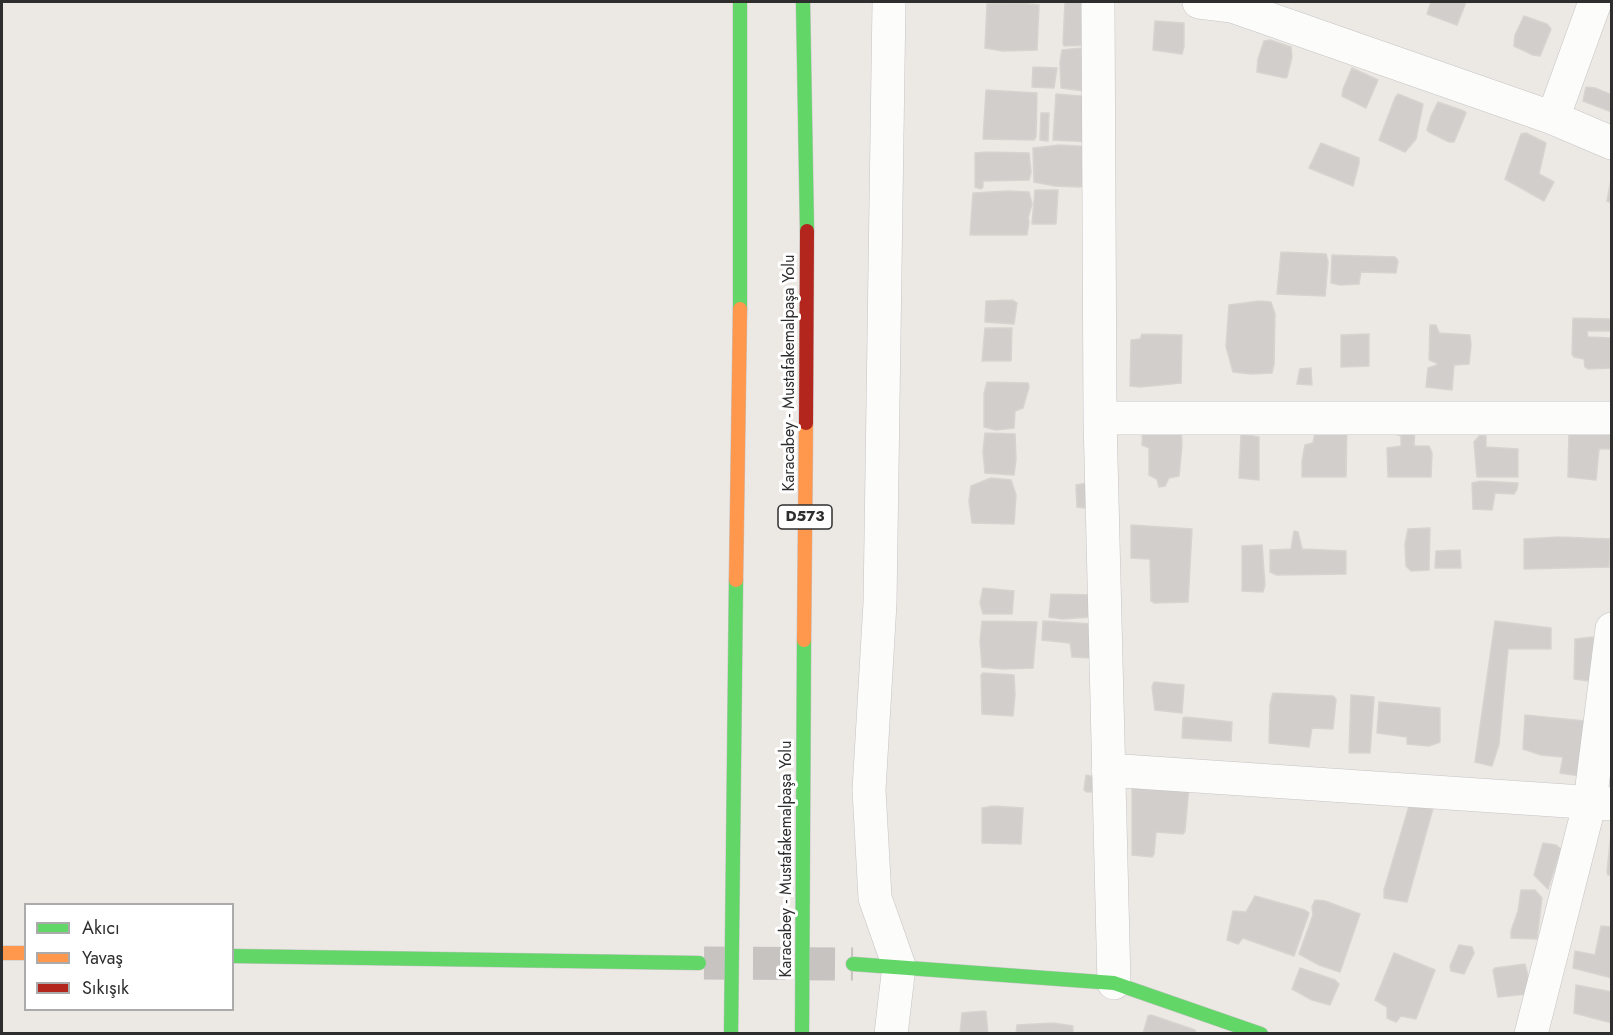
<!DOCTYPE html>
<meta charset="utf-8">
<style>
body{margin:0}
#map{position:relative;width:1613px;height:1035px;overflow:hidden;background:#ece8e4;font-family:Jost,sans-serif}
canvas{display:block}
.frame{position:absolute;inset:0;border:3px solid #2e2e2e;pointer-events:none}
.legend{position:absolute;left:24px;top:903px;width:210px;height:108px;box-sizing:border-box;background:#fff;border:2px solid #ababab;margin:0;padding:8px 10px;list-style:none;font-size:18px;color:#2e2e2e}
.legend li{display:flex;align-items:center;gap:12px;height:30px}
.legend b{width:30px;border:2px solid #ababab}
</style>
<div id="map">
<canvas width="1613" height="1035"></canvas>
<div class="frame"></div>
<ul class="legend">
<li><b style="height:8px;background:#63d668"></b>Akıcı</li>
<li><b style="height:8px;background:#ff974d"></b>Yavaş</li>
<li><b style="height:8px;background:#b3261e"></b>Sıkışık</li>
</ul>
</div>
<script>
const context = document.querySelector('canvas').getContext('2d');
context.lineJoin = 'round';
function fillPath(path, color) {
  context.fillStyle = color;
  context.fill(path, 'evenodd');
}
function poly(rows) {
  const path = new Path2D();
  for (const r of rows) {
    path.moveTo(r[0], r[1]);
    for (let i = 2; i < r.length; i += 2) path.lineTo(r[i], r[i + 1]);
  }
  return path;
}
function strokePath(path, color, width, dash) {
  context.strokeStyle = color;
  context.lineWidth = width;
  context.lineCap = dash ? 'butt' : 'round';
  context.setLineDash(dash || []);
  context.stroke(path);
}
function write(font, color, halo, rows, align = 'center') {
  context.font = font + ' Jost,sans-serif';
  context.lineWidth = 6;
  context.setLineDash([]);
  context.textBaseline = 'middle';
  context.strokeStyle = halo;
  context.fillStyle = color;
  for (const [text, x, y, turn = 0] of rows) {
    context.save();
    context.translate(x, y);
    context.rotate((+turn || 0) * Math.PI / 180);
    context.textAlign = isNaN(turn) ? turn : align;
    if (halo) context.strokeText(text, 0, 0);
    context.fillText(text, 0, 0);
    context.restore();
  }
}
const building = poly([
 [1065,2,1085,2,1092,45,1064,46,1063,44,1065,2],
 [1431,2,1466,2,1457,25,1427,14,1431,2],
 [1020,3,1039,5,1037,50,1003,51,985,48,987,4,1020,3],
 [1524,16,1547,24,1551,29,1540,56,1533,55,1514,46,1515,35,1524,16],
 [1155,21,1184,23,1184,46,1182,54,1153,50,1155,21],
 [1270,40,1291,47,1292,57,1287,77,1285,78,1257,72,1258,59,1264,41,1270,40],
 [1082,48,1093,51,1092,92,1061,88,1060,62,1062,50,1082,48],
 [1033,67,1057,68,1054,88,1032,87,1033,67],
 [1352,68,1378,80,1366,108,1342,96,1343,89,1352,68],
 [1586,87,1595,88,1612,95,1612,112,1583,101,1586,87],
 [986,90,1037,93,1036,137,1034,140,983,139,986,90],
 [1056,94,1093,97,1092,142,1053,140,1056,94],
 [1398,94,1423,104,1416,139,1405,152,1379,140,1395,98,1398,94],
 [1438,102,1464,111,1466,113,1454,142,1449,142,1429,132,1427,130,1431,116,1438,102],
 [1041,113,1049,113,1048,141,1040,140,1041,113],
 [1526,133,1546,143,1539,174,1554,182,1544,201,1505,179,1521,134,1526,133],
 [1321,143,1359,158,1359,163,1353,186,1309,168,1321,143],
 [1060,145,1093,147,1090,185,1079,187,1055,186,1034,182,1033,148,1060,145],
 [987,152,1029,153,1031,172,1029,180,983,181,983,187,981,189,975,187,975,153,987,152],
 [1612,175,1612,203,1607,201,1612,175],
 [1035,190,1058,190,1056,224,1032,224,1035,190],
 [1008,191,1029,192,1032,204,1028,218,1029,222,1027,235,970,235,973,193,1008,191],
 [1281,252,1326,254,1328,262,1325,296,1277,294,1281,252],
 [1332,255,1395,257,1398,261,1396,273,1361,272,1359,284,1340,285,1331,283,1332,255],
 [1012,300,1017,303,1014,324,985,322,986,301,1012,300],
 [1259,301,1271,302,1275,314,1274,364,1272,373,1251,374,1233,372,1226,346,1229,305,1259,301],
 [1573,318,1612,319,1612,331,1587,331,1588,337,1612,338,1612,368,1588,369,1585,367,1584,359,1574,357,1572,354,1573,318],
 [1430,325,1436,325,1439,333,1470,335,1471,345,1469,364,1454,365,1452,390,1426,387,1428,368,1437,365,1437,363,1429,360,1430,325],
 [985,328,1012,328,1011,361,982,361,985,328],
 [1142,334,1182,335,1181,383,1141,387,1130,386,1131,340,1140,339,1142,334],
 [1369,334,1369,366,1341,367,1341,335,1369,334],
 [1311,368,1312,385,1297,384,1300,369,1311,368],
 [987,382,1028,383,1029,387,1023,408,1015,411,1014,428,996,430,984,427,984,394,987,382],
 [1317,423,1347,423,1346,477,1302,477,1302,461,1305,445,1313,443,1317,423],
 [1143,424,1181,425,1182,445,1179,476,1169,478,1165,486,1159,487,1157,479,1149,475,1149,448,1142,445,1143,424],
 [1415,425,1414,446,1429,446,1432,453,1431,477,1388,477,1387,448,1401,446,1401,436,1392,433,1415,425],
 [1612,426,1612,449,1599,449,1596,480,1568,477,1569,430,1612,426],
 [985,433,1015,434,1016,459,1014,475,985,473,983,452,985,433],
 [1241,434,1259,437,1259,480,1239,478,1241,434],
 [1480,435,1486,436,1486,447,1518,449,1518,477,1477,477,1474,442,1480,435],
 [991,478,1011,480,1016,495,1014,524,972,523,969,501,971,486,991,478],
 [1481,481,1518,483,1517,489,1514,494,1495,493,1492,510,1473,509,1472,483,1481,481],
 [1087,483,1088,505,1084,508,1077,507,1076,485,1087,483],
 [1131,525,1192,529,1188,602,1154,603,1151,601,1150,559,1131,558,1131,525],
 [1430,528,1429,570,1411,571,1406,566,1405,544,1408,529,1430,528],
 [1294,531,1298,532,1302,549,1346,551,1346,574,1277,575,1270,572,1270,550,1291,549,1294,531],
 [1559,537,1610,539,1609,567,1524,569,1524,539,1559,537],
 [1262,545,1265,585,1263,592,1242,591,1242,546,1262,545],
 [1460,550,1461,568,1435,568,1436,551,1460,550],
 [983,588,1014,591,1012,614,983,614,980,603,983,588],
 [1051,594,1093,595,1092,617,1062,619,1049,617,1051,594],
 [982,621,1037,622,1033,668,1003,669,982,667,980,641,982,621],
 [1043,621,1094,624,1092,658,1072,657,1070,643,1042,640,1043,621],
 [1495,621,1551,628,1551,649,1508,649,1499,744,1492,766,1475,762,1495,621],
 [1593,637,1594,639,1589,681,1574,679,1575,639,1593,637],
 [983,673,1014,675,1015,695,1013,716,982,714,981,675,983,673],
 [1154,682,1184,685,1182,713,1155,710,1152,687,1154,682],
 [1273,693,1333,696,1336,699,1333,729,1312,728,1309,747,1269,743,1270,705,1273,693],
 [1351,695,1374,697,1370,753,1349,753,1351,695],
 [1379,702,1440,708,1440,742,1429,746,1407,744,1407,737,1377,733,1379,702],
 [1525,715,1595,722,1587,777,1560,773,1563,757,1541,755,1523,749,1525,715],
 [1186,717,1232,722,1231,741,1182,738,1183,718,1186,717],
 [1086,775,1094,777,1092,792,1087,792,1084,790,1086,775],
 [1132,779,1189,786,1185,831,1183,834,1156,832,1154,854,1152,857,1132,855,1132,779],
 [1412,796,1435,801,1407,902,1384,898,1384,890,1412,796],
 [993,806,1023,808,1021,844,982,843,982,808,993,806],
 [1612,824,1612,875,1608,875,1607,872,1612,824],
 [1543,843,1556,845,1561,849,1548,889,1534,875,1543,843],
 [1521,890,1535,890,1542,898,1537,939,1511,938,1511,931,1518,911,1521,890],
 [1255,896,1305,910,1309,913,1294,956,1243,938,1238,944,1227,940,1233,911,1246,912,1255,896],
 [1315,900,1325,901,1360,914,1340,972,1319,965,1299,954,1313,915,1312,907,1315,900],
 [1601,926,1612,927,1612,978,1573,968,1575,951,1595,955,1601,926],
 [1459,945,1472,947,1474,953,1464,974,1451,971,1450,966,1459,945],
 [1394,953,1435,970,1416,1019,1401,1016,1396,1022,1387,1018,1387,1007,1375,1000,1394,953],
 [1525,964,1530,984,1528,994,1498,997,1493,970,1495,968,1525,964],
 [1300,968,1335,980,1339,984,1330,1005,1312,1000,1292,989,1300,968],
 [1576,985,1612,992,1612,1023,1574,1013,1576,985],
 [984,1011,986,1012,988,1034,960,1034,962,1013,984,1011],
 [1151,1015,1195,1030,1196,1034,1143,1034,1148,1016,1151,1015],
 [1053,1023,1073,1026,1073,1034,1016,1034,1017,1025,1053,1023]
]);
fillPath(building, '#d1cecb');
strokePath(building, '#d7d4d0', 1.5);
strokePath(poly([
 [704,963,853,964]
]), '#c6c3c0', 33, [33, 16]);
const street = poly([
 [889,2,880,603,869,790,875,898,899,966,891,1034],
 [1098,2,1100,418,1114,983],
 [1199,2,1232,6,1553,118,1612,143],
 [1553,118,1595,2],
 [1100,418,1612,418],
 [1108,770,1612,804],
 [1531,1034,1590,802,1612,629]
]);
const fast = poly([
 [803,2,807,231],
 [740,309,740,2],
 [232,956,699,963],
 [853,964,1114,983,1261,1034],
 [731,1034,736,580],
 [802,1034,804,640]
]);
const slow = poly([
 [736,580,740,309],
 [804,640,806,423],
 [2,953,26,953]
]);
const jam = poly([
 [806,423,807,231]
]);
strokePath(street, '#c5c4c5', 34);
strokePath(fast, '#c5c4c5', 15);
strokePath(slow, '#c5c4c5', 15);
strokePath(jam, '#c5c4c5', 15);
strokePath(street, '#fcfcfb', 33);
strokePath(fast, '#63d668', 14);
strokePath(slow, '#ff974d', 14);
strokePath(jam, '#b3261e', 14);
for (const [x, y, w] of [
 [805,517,54]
]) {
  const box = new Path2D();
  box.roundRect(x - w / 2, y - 12, w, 24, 4.5);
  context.fillStyle = '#fff';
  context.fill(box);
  strokePath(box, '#2e2e2e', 1.5);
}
write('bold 15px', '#2e2e2e', null, [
 ["D573",805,517]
]);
write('16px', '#2e2e2e', '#fff', [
 ["Karacabey - Mustafakemalpaşa Yolu",790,373,-90],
 ["Karacabey - Mustafakemalpaşa Yolu",787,859,-90]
]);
</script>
